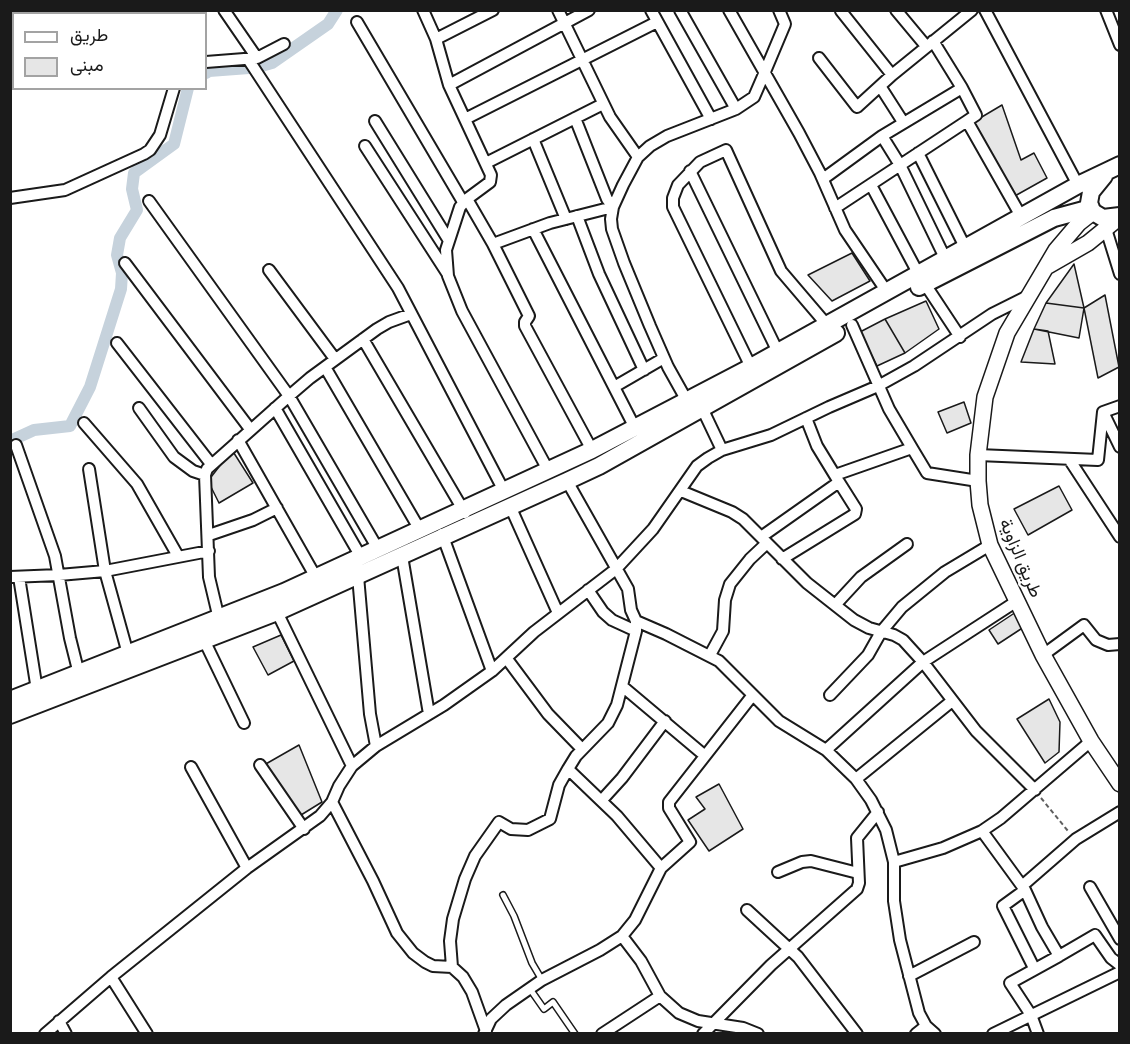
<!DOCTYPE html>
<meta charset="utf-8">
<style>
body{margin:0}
#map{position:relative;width:1130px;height:1044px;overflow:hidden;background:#fff;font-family:Commissioner,Vazirmatn,sans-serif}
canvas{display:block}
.frame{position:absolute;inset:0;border:12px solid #1a1a1a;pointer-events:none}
.legend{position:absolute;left:12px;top:12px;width:195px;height:78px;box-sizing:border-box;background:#fff;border:2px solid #a3a3a3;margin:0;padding:8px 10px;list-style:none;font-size:18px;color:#1a1a1a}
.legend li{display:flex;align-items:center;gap:12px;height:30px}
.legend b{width:30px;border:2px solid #a3a3a3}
</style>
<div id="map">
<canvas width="1130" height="1044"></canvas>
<div class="frame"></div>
<ul class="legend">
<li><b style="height:8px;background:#fff"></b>طريق</li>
<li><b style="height:16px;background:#e6e6e6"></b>مبنى</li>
</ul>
</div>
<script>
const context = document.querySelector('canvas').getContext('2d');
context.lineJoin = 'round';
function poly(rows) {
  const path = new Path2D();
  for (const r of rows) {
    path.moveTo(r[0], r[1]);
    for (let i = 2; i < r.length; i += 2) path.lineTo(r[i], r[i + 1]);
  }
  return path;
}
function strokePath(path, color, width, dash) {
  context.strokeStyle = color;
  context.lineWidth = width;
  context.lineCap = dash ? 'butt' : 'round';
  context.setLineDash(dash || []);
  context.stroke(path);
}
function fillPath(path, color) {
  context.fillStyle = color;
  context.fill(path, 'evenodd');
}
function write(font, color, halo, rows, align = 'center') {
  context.font = font + ' Commissioner,Vazirmatn,sans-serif';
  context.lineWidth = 4.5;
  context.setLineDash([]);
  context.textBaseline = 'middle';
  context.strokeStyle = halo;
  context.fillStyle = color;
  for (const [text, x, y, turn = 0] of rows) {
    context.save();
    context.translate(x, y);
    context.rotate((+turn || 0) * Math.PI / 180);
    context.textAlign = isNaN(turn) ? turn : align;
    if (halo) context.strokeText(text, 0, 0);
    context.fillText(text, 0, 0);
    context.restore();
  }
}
strokePath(poly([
 [258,67,272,63,328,24,337,10],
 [206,73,209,71,249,68],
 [10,441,34,430,70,426,90,387,121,289,122,273,117,255,120,238,137,210,132,189,134,173,174,144,188,88]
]), '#c6d2dc', 12);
const building = poly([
 [1002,105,1021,160,1034,153,1047,178,1013,197,970,124,1002,105],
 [852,253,870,281,832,301,808,275,852,253],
 [1074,264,1084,308,1046,303,1074,264],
 [1105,295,1119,367,1098,378,1084,308,1105,295],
 [926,301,939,329,905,353,885,319,926,301],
 [1046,303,1084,308,1079,338,1034,329,1046,303],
 [885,319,905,353,877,366,860,332,885,319],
 [1034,329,1048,331,1055,364,1021,362,1034,329],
 [964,402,971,423,947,433,938,412,964,402],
 [232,450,253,483,219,503,208,481,232,450],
 [1059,486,1072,510,1028,535,1014,509,1059,486],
 [1019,610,1027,625,998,644,989,630,1019,610],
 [281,635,294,661,268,675,253,647,281,635],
 [1049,699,1060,722,1059,752,1045,763,1017,719,1049,699],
 [299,745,322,802,301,815,264,765,299,745],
 [719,784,743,829,709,851,688,820,705,809,696,797,719,784]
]);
fillPath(building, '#e6e6e6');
strokePath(building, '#1a1a1a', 1.5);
const lane = poly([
 [503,895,514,916,532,963,542,980],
 [530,989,544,1009,553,1002,575,1034]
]);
const street = poly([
 [224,10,257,58],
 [423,10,436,39,449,85,491,175,490,182,467,199,460,207,446,250,448,276,462,311,548,470],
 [558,10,610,117,638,157],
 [651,10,711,119],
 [680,10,736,109,667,136,650,146,638,157,623,185,613,207,611,219,612,229,624,263,650,326,668,367,687,401],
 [729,10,799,133,820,173,845,230,887,292],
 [896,10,926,46],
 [985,10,1078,185],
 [1106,10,1120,45],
 [841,11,892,75,972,10],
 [357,22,463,202],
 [436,39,493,10],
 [819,58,857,107,892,75],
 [248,59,398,288,504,491],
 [206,62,257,58,284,44],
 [449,85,589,10],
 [880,86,903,122],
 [962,88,976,115,967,121,1022,218],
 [736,109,754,97,764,74,785,24,779,10],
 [465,119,657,22],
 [375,121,448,239],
 [882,136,900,165,946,260],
 [533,139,566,219],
 [365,146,447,273],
 [918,153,966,249],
 [486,163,603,104],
 [690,171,778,352],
 [823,179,882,136,962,88,933,41],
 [871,185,919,275],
 [10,198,65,190,144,154,150,150,160,135,174,88],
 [467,199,493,244,529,316,525,322,525,326,592,450],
 [149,201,289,396,207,469,205,475,209,577,219,619],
 [835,208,967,121],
 [577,216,599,274,644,370],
 [533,229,634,426],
 [1106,229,1120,274],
 [493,244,550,223,613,207,607,199,575,118],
 [125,263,250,429],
 [269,270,335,359],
 [925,284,960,337],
 [852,325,889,409,912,448],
 [363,339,465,513],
 [117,343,211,464],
 [325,367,420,530],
 [751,367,673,207,673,198,678,185,700,162,726,150,781,271,827,325],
 [614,387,664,358],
 [139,408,174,457,193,471,205,475],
 [275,408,361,557],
 [702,408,722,450],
 [1103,412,1120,447],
 [84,423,137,484,178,556],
 [238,440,318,581],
 [16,445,55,556,70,638,79,674],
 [978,455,1098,460,1103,412,1120,406],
 [1069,459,1120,537],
 [89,469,105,571,128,654],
 [835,475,912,448,927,473,978,481],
 [681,491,732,512,743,519,807,583,854,620,869,628,894,635,903,640,923,662,976,731,1035,790],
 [510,506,558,613],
 [442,534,492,671],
 [209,535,253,520,277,508],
 [761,537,839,482,817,446,806,418],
 [378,549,289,396,310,378,377,329,389,322,411,314],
 [402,556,429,714],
 [782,559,855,514,856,509,839,482],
 [358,576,370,714,376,746],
 [10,577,59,575,105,571,209,551],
 [19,577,37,690],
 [588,590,603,612,612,620,636,631],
 [836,604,861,577,907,544],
 [636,621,666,634,719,661,779,721,826,750,856,779,871,800,886,830,894,862,894,901,900,940,919,1013,926,1026,935,1034],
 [204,640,244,723],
 [710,655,723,631,725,600,730,584,750,559,767,543],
 [1043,655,1084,625,1096,640,1108,645,1120,644],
 [507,659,548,714,582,749],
 [622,686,704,755],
 [830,695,868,655,881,632,902,607,945,572,990,545],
 [826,750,923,662,1017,601],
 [260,765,304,829],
 [352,766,376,746,444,705,492,671,534,632,616,569,653,529,697,466,708,458,722,450,771,435,829,407,878,386,914,366,992,314,1028,296],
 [191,767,247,868],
 [568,769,617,816,661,868],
 [856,779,952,701],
 [602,800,622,778,665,721],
 [332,802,373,881,397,933,413,953,425,962,433,966,452,967,463,977,472,992,486,1031],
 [982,831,1025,890,1042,927,1059,956,1095,935,1111,958,1120,965],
 [894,862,943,848,982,831,1001,818,1091,741],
 [778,872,802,862,811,861,858,873],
 [1022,886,1076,839,1120,812],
 [1090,887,1120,939],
 [1025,890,1003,906,1034,968],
 [747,910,798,957,857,1034],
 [622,936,641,961,660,996,679,1013,698,1021,743,1028,758,1034],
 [452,967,450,941,453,919,465,879,475,856,499,822,511,829,528,830,550,819,559,785,568,769,576,756,608,723,617,705,636,631,636,621,631,610,628,589,567,481],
 [909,976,974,942],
 [111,977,147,1034],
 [59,1021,66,1034],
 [45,1034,111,977,247,868,320,816,332,802,339,786,352,766,277,612],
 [484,1034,491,1019,506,1005,542,980,600,950,622,936,635,920,661,868,690,842,669,808,669,802,752,696],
 [602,1034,660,996],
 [703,1034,771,965,857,889,859,883,857,838,878,812],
 [916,1034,926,1026],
 [993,1034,1120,972],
 [1038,1034,1031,1015,1010,983,1059,956]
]);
const secondary = poly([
 [1093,212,1079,223,1056,250,1007,333,985,397,978,455,978,481,980,505,990,545,1043,655,1091,741,1120,784],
 [1048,266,1088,243,1120,217]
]);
const primary = poly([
 [1104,176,1091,192,1089,203,1091,208,1093,212,1103,218,1120,216],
 [919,287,1054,218,1091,208],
 [10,700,284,592,592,450,751,367,1078,185,1120,165],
 [10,715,277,612,567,481,599,466,836,333]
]);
strokePath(lane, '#1a1a1a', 8);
strokePath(street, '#1a1a1a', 14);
strokePath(secondary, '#1a1a1a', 18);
strokePath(primary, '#1a1a1a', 20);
strokePath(poly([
 [1041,798,1068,831]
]), '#5f5f5f', 2, [4.5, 3]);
strokePath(lane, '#fff', 5);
strokePath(street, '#fff', 10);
strokePath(secondary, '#fff', 15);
strokePath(primary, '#fff', 16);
write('18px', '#1a1a1a', '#fff', [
 ["طريق الزاوية",1021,558,67]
]);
</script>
